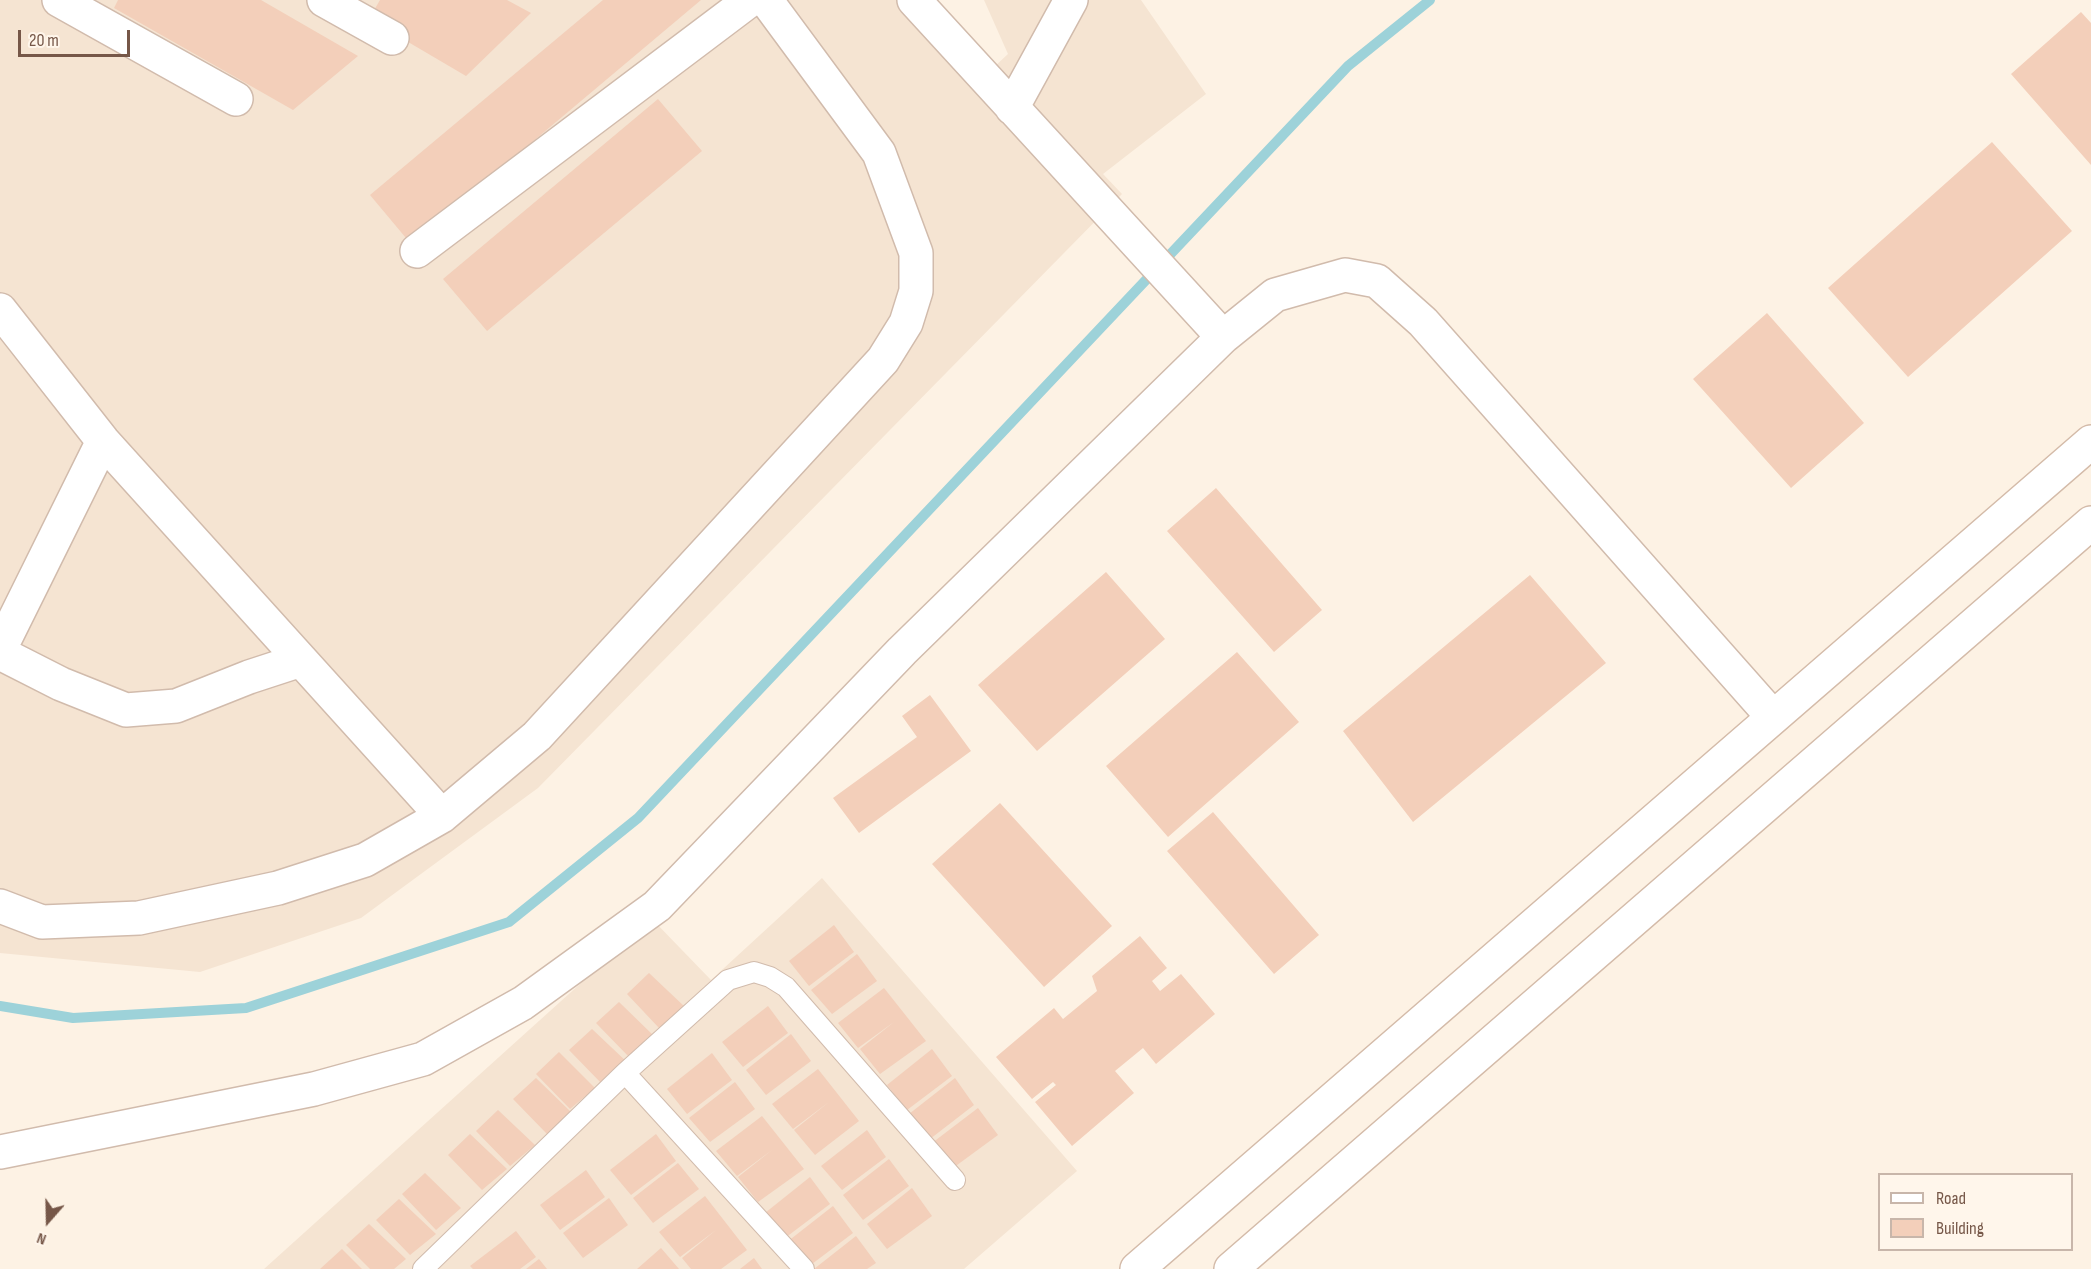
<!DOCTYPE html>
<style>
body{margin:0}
#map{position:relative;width:2091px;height:1269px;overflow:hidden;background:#fdf2e4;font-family:"Sofia Sans Condensed",sans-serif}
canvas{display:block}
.legend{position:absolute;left:1878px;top:1173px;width:195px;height:78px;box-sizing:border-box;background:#fff6eb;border:2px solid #c8b6aa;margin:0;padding:8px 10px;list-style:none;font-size:18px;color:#765748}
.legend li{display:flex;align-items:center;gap:12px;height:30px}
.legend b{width:30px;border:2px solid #c8b6aa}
.north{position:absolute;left:18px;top:1191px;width:60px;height:60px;-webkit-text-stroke:4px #fff6eb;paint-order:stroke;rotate:200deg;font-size:16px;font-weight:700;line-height:24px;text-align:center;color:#765748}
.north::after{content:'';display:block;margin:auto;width:21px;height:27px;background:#765748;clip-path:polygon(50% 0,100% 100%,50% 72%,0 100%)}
.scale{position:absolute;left:18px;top:30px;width:112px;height:27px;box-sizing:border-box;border:3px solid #765748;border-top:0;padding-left:8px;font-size:18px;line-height:21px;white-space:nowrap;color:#765748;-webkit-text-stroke:4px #fff6eb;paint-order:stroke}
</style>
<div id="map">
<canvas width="2091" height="1269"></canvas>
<ul class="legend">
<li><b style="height:8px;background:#fff"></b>Road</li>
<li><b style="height:16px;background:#f3cfba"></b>Building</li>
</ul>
<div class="north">N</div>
<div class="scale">20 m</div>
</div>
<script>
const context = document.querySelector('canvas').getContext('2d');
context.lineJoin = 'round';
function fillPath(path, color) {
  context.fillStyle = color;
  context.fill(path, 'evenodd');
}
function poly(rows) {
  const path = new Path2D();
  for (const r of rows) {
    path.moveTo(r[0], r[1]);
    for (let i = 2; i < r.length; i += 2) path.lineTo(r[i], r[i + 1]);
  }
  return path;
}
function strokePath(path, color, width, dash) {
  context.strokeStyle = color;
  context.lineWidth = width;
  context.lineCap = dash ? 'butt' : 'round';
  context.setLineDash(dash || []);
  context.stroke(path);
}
fillPath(poly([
 [0,0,935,0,994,67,1008,54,984,0,1141,0,1206,94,1103,174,1122,194,538,788,361,918,200,972,0,953],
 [822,878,1077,1171,964,1269,264,1269,652,919,711,980]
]), '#f5e4d2');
strokePath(poly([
 [0,1006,73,1018,246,1008,509,922,638,818,1348,66,1430,0]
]), '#9dd2d9', 10);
fillPath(poly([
 [118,0,261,0,358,56,293,110,114,8],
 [380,0,507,0,531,13,466,76,369,19],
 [603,0,701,0,411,244,370,195],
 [2081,12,2091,23,2091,165,2011,74],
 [658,99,702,151,487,331,443,279],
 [1992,142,2072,231,1908,377,1828,288],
 [1767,313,1864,423,1791,488,1693,379],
 [1216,488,1322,610,1274,652,1167,531],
 [1106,572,1165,639,1037,751,978,685],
 [1530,575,1606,663,1413,822,1343,731],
 [1237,652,1299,722,1168,837,1106,766],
 [930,695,971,751,859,833,833,798,917,737,902,716],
 [1000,803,1112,926,1044,987,932,864],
 [1213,812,1319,935,1274,974,1167,851],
 [834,925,854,952,809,986,789,961],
 [1140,936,1167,968,1152,981,1160,991,1181,974,1215,1014,1156,1064,1143,1048,1115,1071,1134,1093,1072,1146,1035,1102,1056,1085,1053,1082,1032,1099,996,1057,1054,1008,1063,1019,1097,991,1092,976],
 [857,954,877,981,832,1014,811,990],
 [649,973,686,1008,660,1029,627,994],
 [884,988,926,1041,880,1074,860,1049,894,1022,858,1048,838,1023],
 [619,1002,655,1037,630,1058,596,1023],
 [768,1006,788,1033,743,1067,722,1042],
 [592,1029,629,1064,603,1085,569,1050],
 [791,1034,811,1061,766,1095,746,1070],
 [932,1049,952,1076,907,1110,887,1085],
 [559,1052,595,1088,570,1109,536,1074],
 [712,1053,732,1080,687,1114,667,1089],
 [818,1069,859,1121,815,1155,794,1130,829,1102,793,1129,772,1104],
 [536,1078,572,1113,547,1134,513,1099],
 [955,1078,974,1105,930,1139,909,1114],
 [735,1082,755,1109,710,1142,689,1118],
 [978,1108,998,1135,953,1168,932,1143],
 [498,1110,535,1145,510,1166,476,1131],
 [762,1116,804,1169,758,1202,738,1177,772,1150,737,1176,716,1151],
 [867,1130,886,1157,842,1190,821,1166],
 [470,1134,507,1169,482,1190,448,1155],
 [656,1134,676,1161,631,1195,610,1170],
 [889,1159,909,1186,863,1220,843,1195],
 [678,1163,699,1189,653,1223,633,1198],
 [586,1170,605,1197,560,1230,540,1205],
 [425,1173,461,1208,436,1230,402,1194],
 [810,1177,830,1204,785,1238,765,1213],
 [912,1188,932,1216,887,1249,867,1224],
 [705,1196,747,1250,721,1269,691,1269,682,1258,716,1230,680,1257,659,1232],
 [609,1198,628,1225,583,1258,563,1233],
 [399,1199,436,1234,410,1255,376,1220],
 [833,1206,853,1233,808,1267,787,1242],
 [369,1224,406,1259,394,1269,370,1269,346,1245],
 [516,1231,536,1257,520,1269,473,1269,470,1266],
 [856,1236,876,1263,867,1269,814,1269],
 [661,1248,679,1269,637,1269],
 [342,1249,362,1269,320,1269],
 [754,1258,762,1269,740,1269],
 [539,1259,547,1269,526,1269]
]), '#f3cfba');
const service = poly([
 [625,1073,804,1269],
 [423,1269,625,1073,728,980,754,972,770,977,786,987,955,1180]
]);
const minor = poly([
 [59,0,236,99],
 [324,0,392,38],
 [914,0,1223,337],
 [1012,108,1071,0],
 [417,251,750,0],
 [0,310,103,441,442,816],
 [0,649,103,441],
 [0,653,61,684,126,710,176,706,249,677,301,660],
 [0,906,42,922,139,918,278,888,365,860,442,816,537,736,883,360,906,323,916,291,916,253,879,153,766,0],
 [0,1152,314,1089,423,1059,523,1003,657,906,902,651,1223,337,1275,295,1345,275,1377,281,1423,322,1773,717]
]);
const secondary = poly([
 [1137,1269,2091,442],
 [1231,1269,2091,523]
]);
strokePath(service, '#d1bbac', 22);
strokePath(minor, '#d1bbac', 36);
strokePath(secondary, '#d4bba9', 36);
strokePath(service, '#fff', 20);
strokePath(minor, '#fff', 33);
strokePath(secondary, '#fff', 33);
</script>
